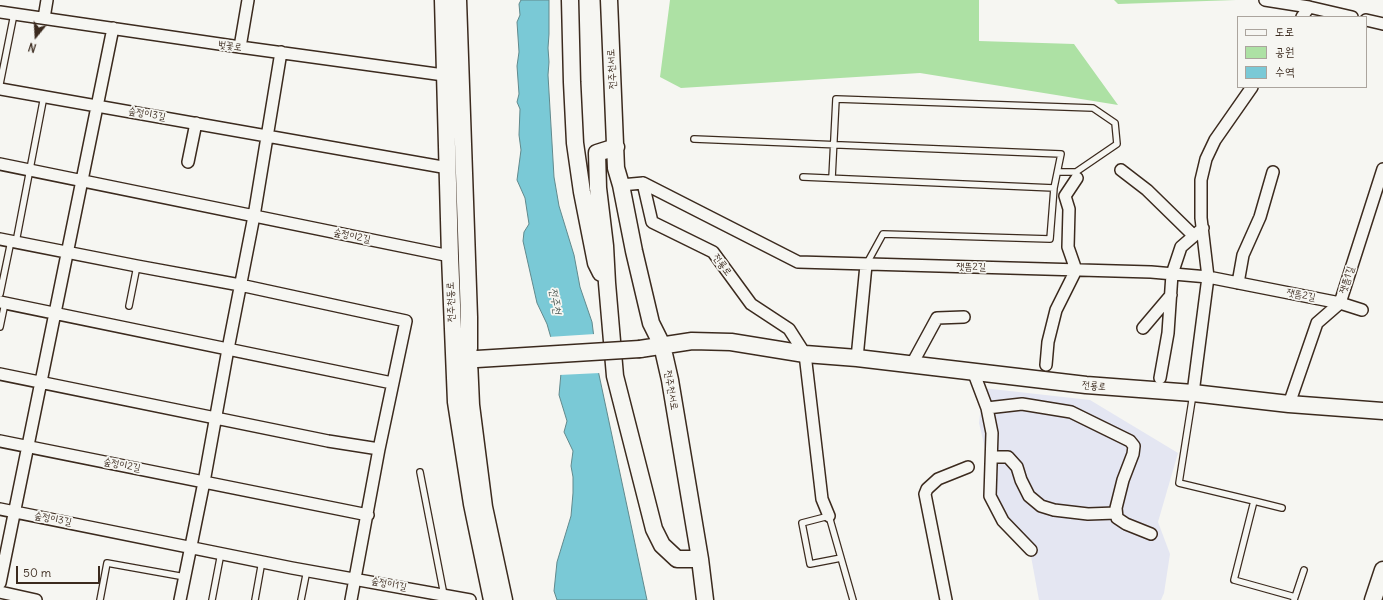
<!DOCTYPE html>
<meta charset="utf-8">
<style>
body{margin:0}
#map{position:relative;width:1383px;height:600px;overflow:hidden;background:#f6f6f2;font-family:Delius,"Poor Story",sans-serif}
canvas{display:block}
.legend{position:absolute;left:1237px;top:16px;width:130px;height:72px;box-sizing:border-box;background:#f6f6f2;border:1px solid #aba49d;margin:0;padding:5px 7px;list-style:none;font-size:12px;color:#3b2a1e}
.legend li{display:flex;align-items:center;gap:8px;height:20px}
.legend b{width:20px;border:1px solid #aba49d}
.north{position:absolute;left:16px;top:16px;width:40px;height:40px;-webkit-text-stroke:3px #f6f6f2;paint-order:stroke;rotate:198deg;font-size:11px;font-weight:700;line-height:16px;text-align:center;color:#3b2a1e}
.north::after{content:'';display:block;margin:auto;width:14px;height:18px;background:#3b2a1e;clip-path:polygon(50% 0,100% 100%,50% 72%,0 100%)}
.scale{position:absolute;left:16px;top:566px;width:84px;height:18px;box-sizing:border-box;border:2px solid #3b2a1e;border-top:0;padding-left:5px;font-size:12px;line-height:14px;white-space:nowrap;color:#3b2a1e;-webkit-text-stroke:3px #f6f6f2;paint-order:stroke}
</style>
<div id="map">
<canvas width="1383" height="600"></canvas>
<ul class="legend">
<li><b style="height:5px;background:#f6f6f2"></b>도로</li>
<li><b style="height:11px;background:#ade1a4"></b>공원</li>
<li><b style="height:11px;background:#7ac9d6"></b>수역</li>
</ul>
<div class="north">N</div>
<div class="scale">50 m</div>
</div>
<script>
const context = document.querySelector('canvas').getContext('2d');
context.lineJoin = 'round';
function fillPath(path, color) {
  context.fillStyle = color;
  context.fill(path, 'evenodd');
}
function poly(rows) {
  const path = new Path2D();
  for (const r of rows) {
    path.moveTo(r[0], r[1]);
    for (let i = 2; i < r.length; i += 2) path.lineTo(r[i], r[i + 1]);
  }
  return path;
}
function strokePath(path, color, width, dash) {
  context.strokeStyle = color;
  context.lineWidth = width;
  context.lineCap = dash ? 'butt' : 'round';
  context.setLineDash(dash || []);
  context.stroke(path);
}
function write(font, color, halo, rows, align = 'center') {
  context.font = font + ' Delius,"Poor Story",sans-serif';
  context.lineWidth = 3.5;
  context.setLineDash([]);
  context.textBaseline = 'middle';
  context.strokeStyle = halo;
  context.fillStyle = color;
  for (const [text, x, y, turn = 0] of rows) {
    context.save();
    context.translate(x, y);
    context.rotate((+turn || 0) * Math.PI / 180);
    context.textAlign = isNaN(turn) ? turn : align;
    if (halo) context.strokeText(text, 0, 0);
    context.fillText(text, 0, 0);
    context.restore();
  }
}
fillPath(poly([
 [983,388,1090,400,1178,453,1158,522,1170,554,1164,593,1161,600,1039,600,1030,551,1004,530,979,423]
]), '#e4e6f2');
fillPath(poly([
 [670,0,979,0,979,41,1074,44,1118,105,920,73,681,88,660,77],
 [1114,0,1236,0,1118,4]
]), '#ade1a4');
const water = poly([
 [521,0,549,0,549,34,548,48,549,62,548,75,554,177,559,206,574,255,580,287,592,322,598,370,647,600,557,600,554,591,557,562,571,516,573,493,573,477,571,466,573,451,564,432,567,421,559,395,561,373,547,324,537,303,523,241,524,232,529,224,525,198,517,180,521,150,519,135,520,109,517,102,519,94,517,66,519,52,517,22,520,15,519,4,521,0]
]);
fillPath(water, '#7ac9d6');
strokePath(water, '#61898c', 1);
fillPath(poly([
 [595,334,600,373,559,375,548,337]
]), '#f6f6f2');
const lane = poly([
 [0,84,14,14],
 [694,139,1061,154,1054,188,1050,239,883,234,866,265],
 [803,177,1054,188],
 [832,178,836,99,1093,108,1115,123,1117,144,1076,172,1058,172],
 [16,242,44,96],
 [0,294,11,241],
 [129,306,137,266],
 [0,327,5,303],
 [1193,394,1179,483,1254,501,1234,580,1295,597,1294,600],
 [420,472,444,595],
 [1254,501,1282,508],
 [841,558,810,564,802,523,829,516,853,600],
 [1295,597,1304,570],
 [100,600,107,563,185,577],
 [212,600,221,553],
 [255,600,262,561],
 [301,600,307,570]
]);
const street = poly([
 [1265,0,1309,7,1352,17],
 [0,12,240,47,451,76],
 [1302,17,1309,7],
 [44,18,47,0],
 [1366,20,1383,24],
 [240,47,248,0],
 [0,89,448,168],
 [188,162,196,123],
 [0,164,450,256],
 [1121,170,1147,190,1194,236],
 [643,183,652,222,713,252,751,304,789,329,805,354,822,499,829,516],
 [621,185,643,183,798,262,1151,272,1208,277,1340,303,1362,310],
 [0,239,137,266,240,285,406,321,379,449,351,600],
 [1076,270,1068,247,1069,209,1065,196,1077,178],
 [1238,283,1243,255,1260,217,1273,172],
 [0,302,392,383],
 [1143,328,1171,295],
 [857,358,866,265],
 [912,364,937,318,964,317],
 [1046,365,1048,342,1056,310,1076,270],
 [973,371,987,408,992,433,990,496,1003,521,1031,550],
 [0,374,328,441,379,449],
 [1160,378,1168,333,1172,274,1181,247,1203,228],
 [1193,393,1208,277,1201,218,1201,180,1206,159,1215,140,1252,87],
 [1289,404,1317,323,1340,303,1383,169],
 [987,408,1022,404,1071,412,1130,441,1134,446,1133,454,1123,480,1116,508,1117,518,1126,524,1151,534],
 [0,441,368,515],
 [992,457,1008,457,1017,467,1021,480,1029,496,1041,506,1054,510,1088,514,1116,513],
 [0,509,292,568,470,600],
 [0,583,113,28],
 [0,592,36,600],
 [180,600,204,482,228,349,254,216,281,52],
 [946,600,925,494,927,489,938,479,968,467]
]);
const secondary = poly([
 [443,0,450,256,456,402,472,504,492,600],
 [458,0,469,317,469,360,471,405,484,507,504,600],
 [570,0,572,82,575,143,582,192,596,263,601,273],
 [609,0,616,168,621,185,634,251,651,323,662,345,670,380,700,559,705,600],
 [616,147,597,153,598,188,605,246,607,283,615,376,654,529,662,545,677,559,700,559],
 [640,349,692,341,731,342,805,354,857,358,1086,385,1193,393,1289,404,1383,411],
 [1373,600,1383,570]
]);
strokePath(lane, '#3b2a1e', 8);
strokePath(street, '#3b2a1e', 14);
strokePath(secondary, '#3b2a1e', 19);
strokePath(lane, '#f6f6f2', 5.5);
strokePath(street, '#f6f6f2', 11);
strokePath(secondary, '#f6f6f2', 16);
const secondaryBridge = poly([
 [477,359,640,349]
]);
strokePath(secondaryBridge, '#3b2a1e', 19, []);
strokePath(secondaryBridge, '#f6f6f2', 16);
write('10px', '#3b2a1e', '#f6f6f2', [
 ["벚꽃로",230,46,8],
 ["전주천서로",612,69,-93],
 ["숲정이3길",147,114,10],
 ["숲정이2길",352,236,12],
 ["전룡로",722,265,53],
 ["잿뜸2길",971,267,1],
 ["잿뜸1길",1347,280,-72],
 ["잿뜸2길",1301,295,11],
 ["전주천동로",451,302,-92],
 ["전룡로",1094,386,5],
 ["전주천서로",671,390,80],
 ["숲정이2길",122,465,11],
 ["숲정이3길",53,519,11],
 ["숲정이1길",389,584,11]
]);
write('italic 11px', '#4e5a55', '#f6f6f2', [
 ["전주천",555,301,80]
]);
</script>
